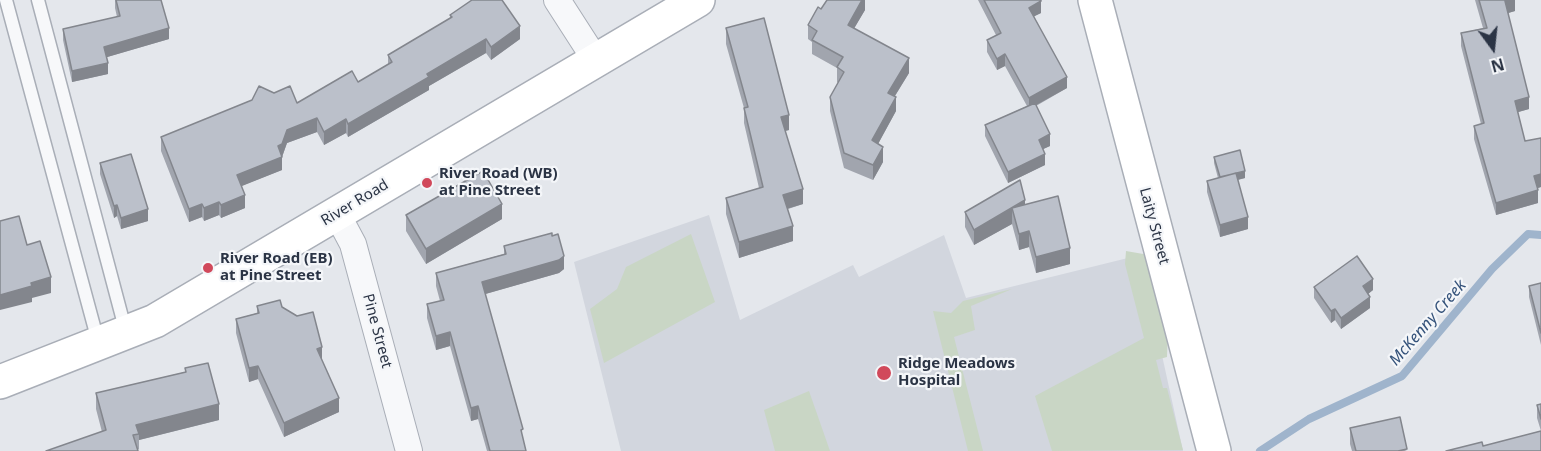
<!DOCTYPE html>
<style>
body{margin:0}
#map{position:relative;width:1541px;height:451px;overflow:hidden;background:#e4e7ec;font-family:"Noto Sans",sans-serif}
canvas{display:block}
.north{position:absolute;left:1463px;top:18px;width:60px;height:60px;-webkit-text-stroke:4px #f4f6f9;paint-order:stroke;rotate:165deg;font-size:16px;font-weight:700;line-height:24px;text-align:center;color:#2b3445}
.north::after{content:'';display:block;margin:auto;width:21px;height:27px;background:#2b3445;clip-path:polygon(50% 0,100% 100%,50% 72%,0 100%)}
</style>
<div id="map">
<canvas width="1541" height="451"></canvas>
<div class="north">N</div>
</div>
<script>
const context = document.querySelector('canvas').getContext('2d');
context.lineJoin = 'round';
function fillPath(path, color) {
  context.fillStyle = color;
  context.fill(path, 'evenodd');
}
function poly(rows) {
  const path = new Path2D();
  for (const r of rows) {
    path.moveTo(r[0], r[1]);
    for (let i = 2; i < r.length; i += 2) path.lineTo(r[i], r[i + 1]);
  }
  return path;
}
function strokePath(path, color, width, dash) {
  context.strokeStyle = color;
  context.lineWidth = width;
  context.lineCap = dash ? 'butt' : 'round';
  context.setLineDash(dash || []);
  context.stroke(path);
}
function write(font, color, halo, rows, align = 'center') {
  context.font = font + ' "Noto Sans",sans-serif';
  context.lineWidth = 4.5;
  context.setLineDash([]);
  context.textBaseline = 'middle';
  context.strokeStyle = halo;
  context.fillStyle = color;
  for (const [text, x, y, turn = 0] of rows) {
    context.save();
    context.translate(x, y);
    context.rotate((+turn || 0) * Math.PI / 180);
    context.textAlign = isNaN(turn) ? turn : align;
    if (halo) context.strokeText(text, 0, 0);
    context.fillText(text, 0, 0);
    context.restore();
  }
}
fillPath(poly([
 [709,215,740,320,853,265,859,277,944,235,966,298,1140,255,1183,451,621,451,574,262]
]), '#d2d6de');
fillPath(poly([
 [691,234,715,302,604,363,590,309,617,289,626,267],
 [1126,251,1149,255,1168,329,1167,357,1156,360,1163,388,1167,388,1183,450,1052,451,1035,396,1144,338,1125,264],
 [1012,289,971,306,975,330,954,337,983,451,968,451,933,311,951,313,963,301],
 [809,391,830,451,775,451,764,410]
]), '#c9d6c5');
strokePath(poly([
 [1260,451,1309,419,1402,376,1492,269,1528,234,1541,235]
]), '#9fb4cc', 8);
const lane = poly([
 [6,0,98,341],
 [38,0,126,332]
]);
const street = poly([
 [557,0,595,59],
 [337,214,353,244,409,451]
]);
const secondary = poly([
 [1095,0,1214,451],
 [0,382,155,321,698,0]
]);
strokePath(lane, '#a9aeb7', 15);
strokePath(street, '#a9aeb7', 28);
strokePath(secondary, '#a9aeb7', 36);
strokePath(lane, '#f7f8fa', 12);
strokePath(street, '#f7f8fa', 26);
strokePath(secondary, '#fff', 33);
fillPath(poly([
 [115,0,161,0,169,39,107,57,108,74,72,82,63,40,63,29,117,17,115,8],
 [865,0,865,10,854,28,909,73,895,96,896,111,878,144,883,162,873,180,844,168,830,111,830,97,838,83,837,82,837,68,812,54,812,42,808,39,808,25,821,9],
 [978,0,1041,0,1041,13,1034,16,1067,88,1036,106,1050,146,1043,149,1045,165,1008,183,985,136,985,125,1027,106,1005,66,997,70,987,52,987,40,996,35],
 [1475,0,1515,0,1515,11,1508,13,1529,109,1518,112,1525,141,1541,138,1541,187,1538,188,1538,203,1496,215,1474,139,1474,126,1481,124,1461,46,1461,33,1483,28],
 [450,15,520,39,491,60,486,53,429,86,429,90,348,137,346,133,324,145,317,132,287,143,282,157,282,170,241,186,245,208,221,218,219,215,204,221,202,217,189,222,161,151,161,137,297,103,358,82,388,65,388,55,450,18],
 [726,28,789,130,785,131,803,204,788,209,793,241,739,258,726,214,726,198,759,188,744,123,744,108,726,44],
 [1214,157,1245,178,1238,180,1248,229,1220,237,1207,192,1207,181,1218,178,1214,163],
 [100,163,148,221,121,229,117,216,114,218,100,174],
 [1025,205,1070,264,1036,273,1029,247,1019,250,1012,224,974,245,965,227,965,212],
 [406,215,502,219,426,264,406,231],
 [504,246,564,269,559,273,485,294,526,451,487,451,478,419,471,421,450,346,436,350,427,318,427,304,440,301,436,286,436,273,504,254],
 [1541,283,1541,345,1529,297,1529,286],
 [1314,287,1373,290,1368,294,1370,308,1341,329,1335,320,1331,323,1314,298],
 [257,306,282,307,322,361,339,412,284,437,258,379,249,382,236,333,236,319,257,313],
 [185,368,219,420,139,440,139,449,137,450,102,432,96,409,96,393,185,372],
 [1541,404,1541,451,1483,446,1541,431,1537,418,1537,405],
 [1350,428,1407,451,1352,451,1350,444]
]), '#a1a5ae');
fillPath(poly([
 [862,0,865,0,865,10,848,39,848,25],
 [1509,0,1515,0,1515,11,1505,14,1505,1],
 [1041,1,1041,13,1029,19,1029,8],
 [520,26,520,39,491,60,491,47],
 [169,28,169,39,104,58,104,47],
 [486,39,486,53,429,86,429,90,348,137,348,124,427,74],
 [1005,54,1005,66,997,70,997,59],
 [909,58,909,73,888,107,888,93],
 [108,63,108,74,72,82,72,71],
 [1067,77,1067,88,1029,109,1029,98],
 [896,97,896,111,872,155,872,140],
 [1529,97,1529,109,1515,113,1515,101],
 [789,115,789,130,781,132,781,117],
 [317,118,317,132,287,143,282,157,282,170,237,188,237,175,287,130],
 [346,119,346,133,324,145,324,132],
 [1050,134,1050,146,1039,151,1039,140],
 [883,147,883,162,873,180,873,165],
 [1045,154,1045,165,1008,183,1008,172],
 [1245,171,1245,178,1220,184,1220,178],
 [1541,174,1541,187,1534,189,1534,176],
 [803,189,803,204,783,210,783,195],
 [1538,190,1538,203,1496,215,1496,203],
 [245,195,245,208,221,218,221,205],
 [1025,200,1025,216,1012,208],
 [219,202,219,215,204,221,204,208],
 [202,204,202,217,189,222,189,209],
 [502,204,502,219,426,264,426,249],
 [117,205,117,216,114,218,114,206],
 [1012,208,1012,224,974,245,974,230],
 [148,209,148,221,121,229,121,218],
 [1248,217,1248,229,1220,237,1220,225],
 [793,226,793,241,739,258,739,242],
 [1029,231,1029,247,1019,250,1019,234],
 [1070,248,1070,264,1036,273,1036,257],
 [564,256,564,269,559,273,482,295,482,282],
 [51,277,51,293,32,298,32,302,0,310,0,295,31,283],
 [1373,279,1373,290,1363,298,1363,286],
 [1370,297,1370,308,1341,329,1341,318],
 [1335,309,1335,320,1331,323,1331,311],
 [450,332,450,346,436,350,436,336],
 [322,347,322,361,317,349],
 [258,366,258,379,249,382,249,368],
 [339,398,339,412,284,437,284,423],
 [219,404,219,420,139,440,139,434,136,425],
 [478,406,478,419,471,421,471,408]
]), '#83868d');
const building = poly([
 [116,0,161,0,169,28,104,47,108,63,72,71,63,29,120,16,116,0],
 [472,0,502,0,520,26,491,47,486,39,427,74,429,77,348,124,346,119,324,132,317,118,287,130,282,144,278,146,282,157,237,175,245,195,221,205,219,202,204,208,202,204,189,209,161,137,252,100,259,86,274,93,290,86,297,103,352,71,358,82,392,62,388,55,452,17,450,15,472,0],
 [827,0,862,0,848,25,909,58,888,93,896,97,872,140,883,147,873,165,844,153,830,97,844,72,837,67,843,57,812,40,817,31,808,25,818,7,821,9,827,0],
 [984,0,1041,0,1041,1,1029,8,1067,77,1029,98,1005,54,997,59,987,40,1001,33,984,0],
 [1479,0,1509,0,1505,1,1529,97,1515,101,1525,141,1541,138,1541,174,1534,176,1538,190,1496,203,1474,126,1484,123,1461,33,1487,28,1479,0],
 [764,18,789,115,781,117,803,189,783,195,793,226,739,242,726,198,763,187,744,108,748,107,726,28,764,18],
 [1035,103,1050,134,1039,140,1045,154,1008,172,985,125,1035,103],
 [1240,150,1245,171,1220,177,1214,157,1240,150],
 [131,154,148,209,121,218,117,205,114,206,100,163,131,154],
 [483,171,502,204,426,249,406,215,483,171],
 [1236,173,1248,217,1220,225,1207,181,1236,173],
 [1020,180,1025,200,974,230,965,212,1020,180],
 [1058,196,1070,248,1036,257,1029,231,1019,234,1012,208,1058,196],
 [19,216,27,245,40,241,51,277,31,283,32,286,0,295,0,221,19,216],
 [552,233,552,236,558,234,564,256,559,260,482,282,523,429,521,430,526,451,490,451,478,406,471,408,450,332,436,336,427,304,444,300,436,273,506,254,504,246,552,233],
 [1357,256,1373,279,1363,286,1370,297,1341,318,1335,309,1331,311,1314,287,1357,256],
 [1541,283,1541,333,1529,286,1541,283],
 [280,300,282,307,297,316,313,312,322,347,317,349,339,398,284,423,258,366,249,368,236,319,259,313,257,306,280,300],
 [208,363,219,404,136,425,139,434,133,435,138,451,46,451,106,430,96,393,186,372,185,368,208,363],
 [1541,404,1541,419,1537,405,1541,404],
 [1400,417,1407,449,1398,451,1356,451,1350,428,1400,417],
 [1541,431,1541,451,1446,451,1482,442,1483,446,1541,431]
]);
fillPath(building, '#bbc0ca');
strokePath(building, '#83868d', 1.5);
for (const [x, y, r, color] of [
 [427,183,6,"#d1495b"],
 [208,268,6,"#d1495b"],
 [884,373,8,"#d1495b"]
]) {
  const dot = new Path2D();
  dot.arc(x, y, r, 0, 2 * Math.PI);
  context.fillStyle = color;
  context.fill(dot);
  strokePath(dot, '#f4f6f9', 2);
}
write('bold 15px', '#2b3445', '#f4f6f9', [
 ["River Road (WB)",439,174],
 ["at Pine Street",439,191],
 ["River Road (EB)",220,259],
 ["at Pine Street",220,276],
 ["Ridge Meadows",898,364],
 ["Hospital",898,381]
], 'left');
write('15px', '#2b3445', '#f4f6f9', [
 ["River Road",355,203,-31],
 ["Laity Street",1154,226,75],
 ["Pine Street",377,331,75]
]);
write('italic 16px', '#34527a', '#f4f6f9', [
 ["McKenny Creek",1428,323,-49]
]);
</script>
